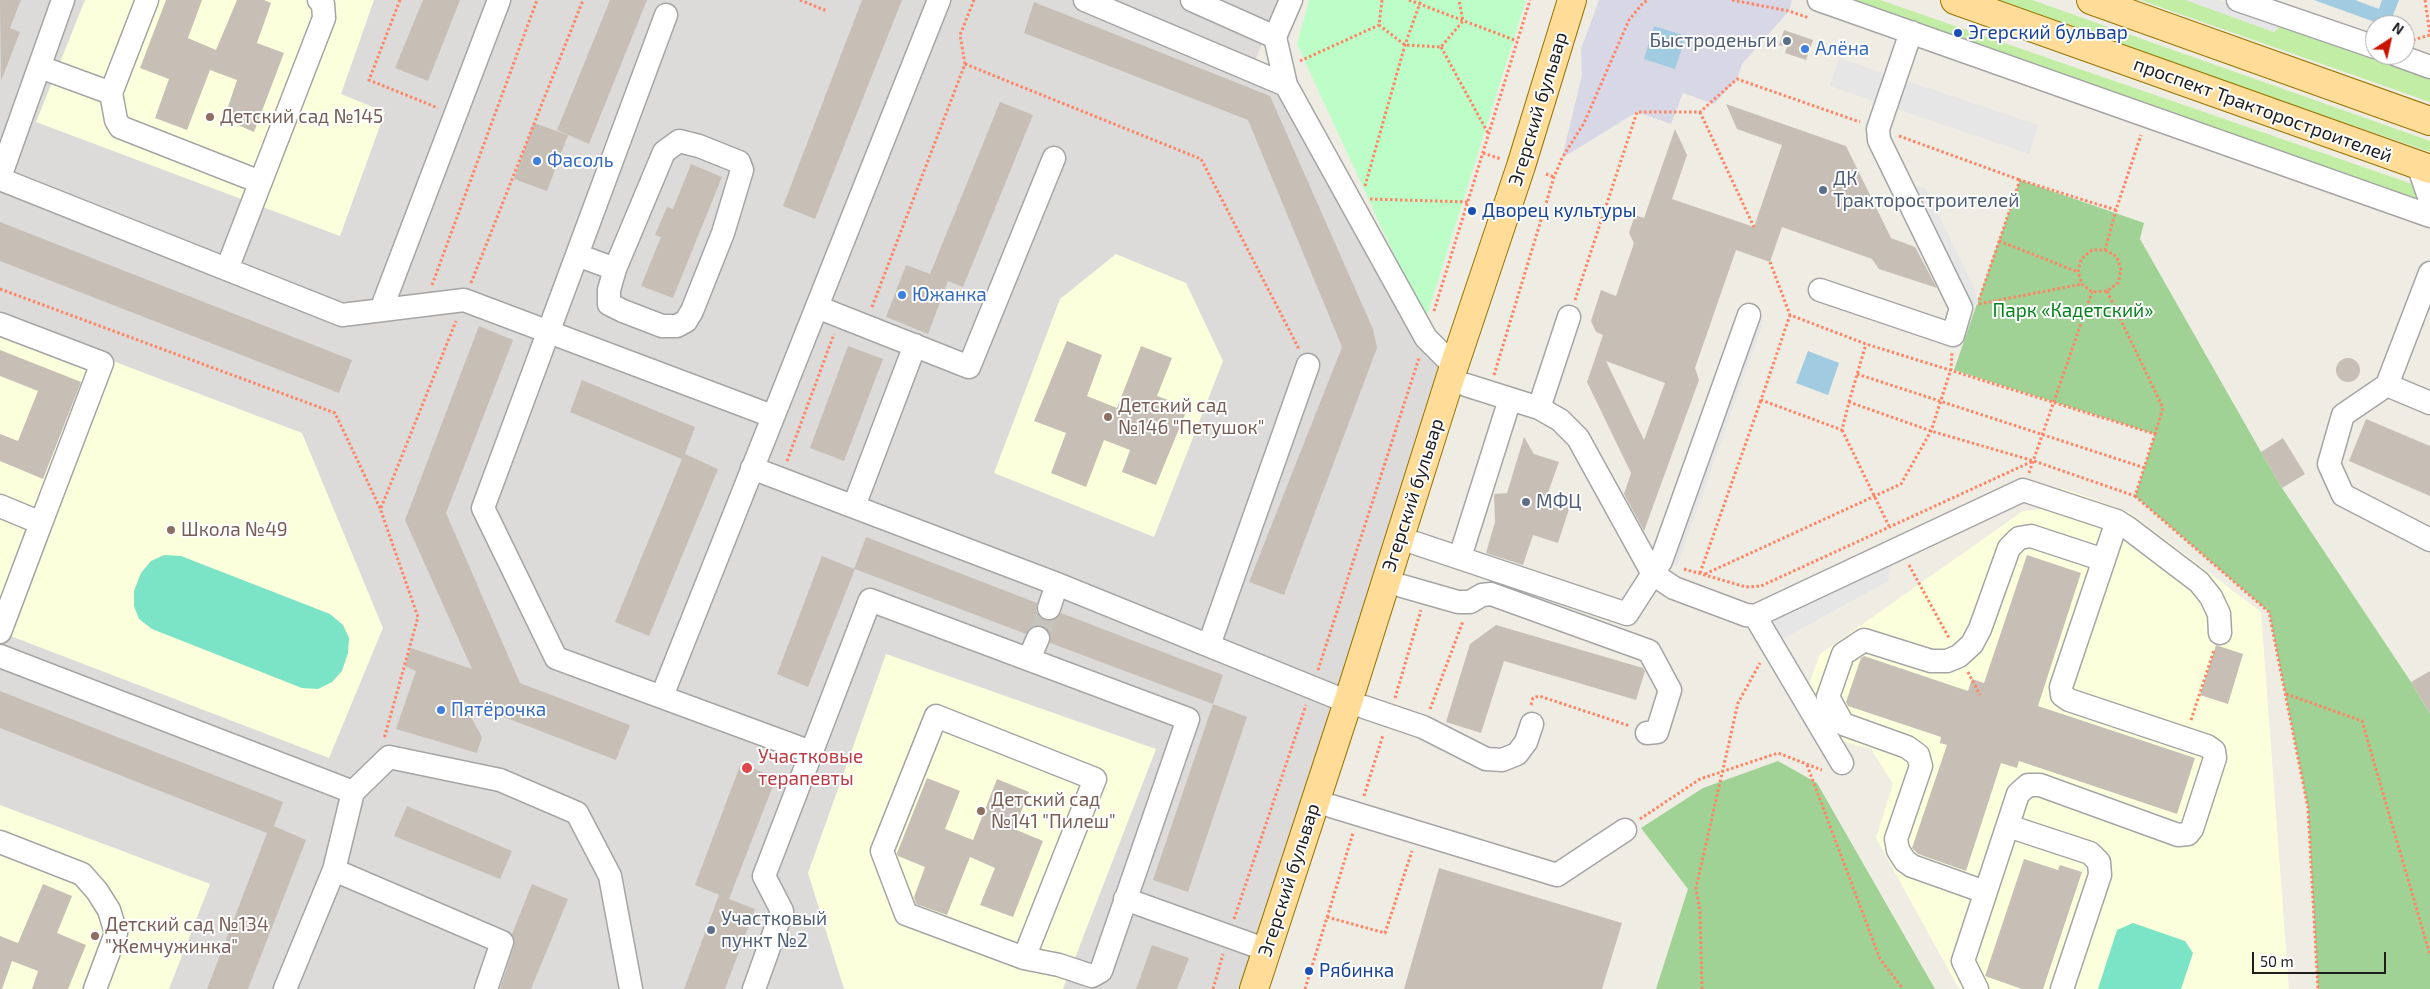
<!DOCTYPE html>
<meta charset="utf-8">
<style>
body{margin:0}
#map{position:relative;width:2430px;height:989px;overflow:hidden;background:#efece3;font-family:"Exo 2",sans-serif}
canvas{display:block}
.north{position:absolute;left:2365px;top:15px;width:50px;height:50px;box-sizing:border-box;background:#fff;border:1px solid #a5a5a5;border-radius:50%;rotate:35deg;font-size:14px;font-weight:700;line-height:20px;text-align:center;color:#1e1e1e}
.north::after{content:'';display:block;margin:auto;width:18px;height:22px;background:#cb1400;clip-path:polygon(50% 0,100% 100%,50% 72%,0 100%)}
.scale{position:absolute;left:2252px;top:952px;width:134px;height:22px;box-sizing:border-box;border:2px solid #1e1e1e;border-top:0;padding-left:6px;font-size:15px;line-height:18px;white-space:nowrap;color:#1e1e1e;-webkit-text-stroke:4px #fff;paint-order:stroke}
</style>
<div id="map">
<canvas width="2430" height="989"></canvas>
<div class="north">N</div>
<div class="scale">50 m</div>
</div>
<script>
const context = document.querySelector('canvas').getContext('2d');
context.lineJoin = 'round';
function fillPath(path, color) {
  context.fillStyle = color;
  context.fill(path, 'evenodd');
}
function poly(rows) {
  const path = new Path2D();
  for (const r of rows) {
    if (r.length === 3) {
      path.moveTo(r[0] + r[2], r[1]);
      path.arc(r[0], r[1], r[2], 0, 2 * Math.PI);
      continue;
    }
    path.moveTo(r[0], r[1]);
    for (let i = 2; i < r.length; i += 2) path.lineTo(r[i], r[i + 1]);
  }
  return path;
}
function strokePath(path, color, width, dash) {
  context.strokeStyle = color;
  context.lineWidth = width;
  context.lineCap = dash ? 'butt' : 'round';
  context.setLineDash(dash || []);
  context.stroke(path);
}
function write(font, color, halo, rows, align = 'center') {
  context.font = font + ' "Exo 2",sans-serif';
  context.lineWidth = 4;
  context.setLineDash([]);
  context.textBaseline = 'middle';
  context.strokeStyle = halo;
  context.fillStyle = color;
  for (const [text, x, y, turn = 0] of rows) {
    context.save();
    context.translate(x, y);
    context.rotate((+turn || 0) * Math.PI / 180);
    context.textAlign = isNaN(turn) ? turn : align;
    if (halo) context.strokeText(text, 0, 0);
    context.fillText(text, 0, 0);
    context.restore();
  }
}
fillPath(poly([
 [0,0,1278,0,1256,59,1358,201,1445,374,1241,989,0,989]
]), '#dcdbda');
fillPath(poly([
 [85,0,374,0,341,94,385,112,340,236,36,122],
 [1116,254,1186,283,1223,361,1154,537,994,473,1060,299],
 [0,318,302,433,383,628,329,758,0,632],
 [2062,488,2129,512,2261,612,2289,989,1959,989,1876,838,1893,784,1871,749,1834,739,1806,692,1820,654,2023,511,2054,508],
 [886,654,1156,749,1063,989,844,989,808,873],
 [0,805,210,884,169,989,0,989]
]), '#fbffdc');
fillPath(poly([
 [1839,0,1880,0,2418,186,2426,204],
 [1990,0,2032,0,2430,141,2430,152],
 [2140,0,2186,0,2274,32,2283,23,2430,76,2430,102]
]), '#c1eda5');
fillPath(poly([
 [2020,180,2144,223,2140,239,2261,452,2282,488,2411,682,2430,714,2430,989,2318,989,2308,808,2269,612,2135,496,2155,434,1954,370],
 [1778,761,1817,783,1935,989,1656,989,1688,889,1641,828,1703,788]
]), '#a0d295');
fillPath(poly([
 [1309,0,1526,0,1425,322,1297,44]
]), '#bcfdc8');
fillPath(poly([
 [164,555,181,556,330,614,343,625,349,638,348,653,342,671,332,682,318,689,302,688,152,629,139,619,134,606,134,591,141,573,151,561],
 [2133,923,2185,941,2193,953,2181,989,2098,989,2117,930]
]), '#7be4c6');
fillPath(poly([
 [2186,0,2216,0,2283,23,2274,32],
 [1839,58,2038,125,2029,154,1830,86],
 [1903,186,1925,188,1975,289,1978,304,1961,308],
 [1749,315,1764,320,1677,566,1662,561],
 [1893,556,1888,581,1779,641,1765,618]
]), '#e6e6e6');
fillPath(poly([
 [1599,0,1792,0,1789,11,1742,64,1737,79,1714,104,1683,93,1671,124,1637,112,1562,158,1582,75,1581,49]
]), '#d8d7e5');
fillPath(poly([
 [2314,0,2355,0,2379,9,2382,0,2399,0,2389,25,2383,25],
 [1654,26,1686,36,1675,69,1644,59],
 [1808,351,1839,363,1828,395,1796,383]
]), '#a0cbe0');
fillPath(poly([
 [0,0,21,0,10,28,20,32,1,81],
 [166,0,202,0,188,38,216,50,237,0,264,0,271,3,257,43,284,53,254,132,224,119,237,80,210,70,187,130,155,118,169,79,140,68],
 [423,0,460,0,428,81,395,68],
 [610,0,647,0,589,144,557,130],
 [862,0,902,0,815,219,783,206],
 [1034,2,1270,96,1373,329,1377,348,1284,595,1249,582,1342,347,1248,120,1024,33],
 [1784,30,1813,40,1806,60,1785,53,1787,47,1779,45],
 [1000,102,1033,115,963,287,948,281,928,334,886,317,906,265,930,274],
 [1726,104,1846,146,1891,238,1915,247,1937,288,1879,269,1872,259,1782,227,1770,262,1736,250,1695,368,1699,380,1644,531,1624,494,1631,473,1587,382,1603,335,1596,332,1591,321,1601,290,1616,296,1634,243,1629,233,1635,215,1644,218,1675,129,1687,155,1672,199,1754,227,1782,145,1737,129],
 [1606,361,1665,383,1644,440],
 [534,123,568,135,547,191,514,179],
 [691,164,722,177,673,298,641,286,661,237,655,235,667,207,673,209],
 [0,222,352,360,339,393,0,261],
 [479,326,513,340,446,513,520,683,630,725,616,760,462,701,482,737,477,753,396,729,416,671,405,666,411,648,472,669,405,520],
 [1067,341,1102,355,1087,396,1117,408,1141,346,1172,358,1157,396,1188,407,1156,485,1122,472,1130,450,1104,440,1086,487,1051,473,1066,433,1034,421],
 [848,346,883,359,844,461,810,448],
 [0,350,81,382,43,479,0,461,0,434,18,441,38,391,0,376],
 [2348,370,12],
 [582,380,695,427,685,454,718,469,649,636,615,622,682,459,570,412],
 [2366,419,2430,446,2430,496,2349,461],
 [1524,437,1534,454,1559,462,1546,498,1570,506,1558,543,1533,535,1523,565,1486,553,1495,522,1494,494,1507,493],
 [2283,438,2305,474,2282,488,2261,452],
 [866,537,1037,603,1036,611,1044,620,1052,621,1061,613,1223,675,1213,704,1050,643,1049,631,1043,626,1031,627,1026,634,855,569,808,687,777,674,822,556,854,569],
 [2027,555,2081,573,2038,706,2195,758,2177,814,2019,761,2017,768,2001,763,1966,871,1918,854,1912,848,1947,745,1940,743,1941,737,1848,706,1846,702,1861,658,1864,656,1968,691,1972,679,1984,683],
 [1496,625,1643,668,1645,671,1636,700,1504,661,1481,733,1446,722,1470,644],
 [2216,645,2243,654,2228,704,2200,695],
 [2430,671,2430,714,2411,682],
 [0,691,283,802,274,826,306,840,248,989,207,989,267,833,0,728],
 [1213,704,1247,717,1188,892,1153,880],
 [741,763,776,778,729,899,695,885],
 [927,778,960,791,945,829,973,840,997,779,1029,792,1014,829,1043,841,1013,917,980,905,995,868,970,857,947,915,916,904,914,897,925,867,898,856,897,853],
 [407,806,512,851,500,879,394,836],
 [2024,859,2058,870,2060,865,2082,872,2043,989,2022,989,1985,976],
 [1439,868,1622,923,1602,989,1404,989],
 [43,884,72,896,57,933,86,945,68,989,32,989,38,971,12,961,2,989,0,989,0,936,18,943],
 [532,884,568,899,531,989,500,989,514,946,512,934],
 [719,895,755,909,725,989,684,989],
 [1152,945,1189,958,1177,989,1136,989]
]), '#c7bfb6');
strokePath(poly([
 [1038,638,1049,608]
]), '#c5c3bc', 22, [22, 11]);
const minor = poly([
 [147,0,111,93,116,120,120,127,260,182],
 [1085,0,1286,85],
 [1192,0,1275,37,1291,0],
 [1819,0,2430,216],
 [2238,0,2375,47],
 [666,15,483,508,556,658,811,752],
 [1275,37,1286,85,1426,338,1454,366],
 [2397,55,2430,67],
 [40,67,111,93],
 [2418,165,2430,200],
 [0,177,63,0],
 [0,179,342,315,464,300,772,416],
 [577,255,615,269,664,152,679,141,699,146,739,162,742,170,723,233,692,311,686,321,677,326,662,326,623,311,609,304,609,290,615,269],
 [227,269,324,18,323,4,319,0],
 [2430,273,2387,385,2343,415,2329,464,2343,495,2430,540],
 [1820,290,1953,335,1961,308,1879,140,1878,129,1911,32],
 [817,307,969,367,1054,158],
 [381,310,499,0],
 [0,324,102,363,41,523],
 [1466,385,1539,408,1560,420,1578,438,1653,574,1674,588,1746,615,1755,616,2023,490,2117,521,2128,528,2199,582,2211,597,2219,614,2220,633],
 [2387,385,2430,403],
 [1539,408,1569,317],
 [752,468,1057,584,1348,702],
 [0,506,41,523,0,632],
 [854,506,915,345],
 [1415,543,1627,614,1661,561,1749,315],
 [1460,557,1510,399],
 [1402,586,1458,602,1470,602,1482,595,1491,594,1649,651,1670,690,1657,732,1647,733],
 [1049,608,1057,584],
 [1755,616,1842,763],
 [1209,645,1308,365],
 [0,656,353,792],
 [1029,659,1038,638],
 [662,696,939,0],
 [1364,707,1423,727,1486,759,1502,760,1517,754,1526,742,1532,724],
 [1331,806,1557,875,1625,830],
 [2008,826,2090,853,2099,862,2100,875,2062,989],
 [0,842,82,874,97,891,109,910,116,933,95,989],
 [334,870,502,942,486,989],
 [1985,892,1912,866,1905,861,1898,850,1896,839,1921,766,1918,755,1907,747,1843,724,1828,697,1843,654,1864,640,1931,661,1947,661,1959,656,1972,644,1980,629,2009,548,2019,538,2031,536,2104,560],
 [1125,899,1267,950],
 [285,989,334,870,353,792,389,757,500,780,577,813,610,876,631,989],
 [754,989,782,911,764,876,870,600,1188,719,1101,971,1092,976,1059,965,1024,958,906,914,882,851,936,716,1095,779,1024,958],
 [1977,989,1963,961,2018,794,2028,785,2040,785,2178,835,2188,834,2192,829,2215,758,2214,751,2207,746,2069,700,2062,695,2061,687,2117,521]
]);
const major = poly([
 [1955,0,2430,169],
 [2091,0,2430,121],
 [1254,989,1348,702,1454,366,1521,166,1572,0]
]);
strokePath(minor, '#a5a5a5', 25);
strokePath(major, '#977400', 30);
strokePath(poly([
 [400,0,369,80,438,108],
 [800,0,827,11],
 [1382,0,1379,25,1405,45,1441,47,1463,21,1459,0],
 [1409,0,1517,41],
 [1732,0,1789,11,1809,18],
 [2425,0,2430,34],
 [2413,40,2430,35],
 [1441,47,1488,133],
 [1300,61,1379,25],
 [965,64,960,35,974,0],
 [1700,112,1754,227],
 [1899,136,2020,180],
 [1483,153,1501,159],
 [1546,174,1554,177],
 [1365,186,1405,45,1421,0],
 [1370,199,1468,202],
 [1999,241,2078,272],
 [2105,250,2117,257,2121,270,2118,283,2107,291,2092,292,2082,284,2078,272,2081,259,2092,250,2105,250,2116,210,2141,135],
 [1770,262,1790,315,1866,344,2155,434,2135,496,2034,461,1931,431,1849,402,1842,430,1761,400,1790,315],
 [471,283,583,0],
 [432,285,537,0],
 [0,289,335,413,380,508,418,617,384,739],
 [2107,291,2163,408,2155,434],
 [1575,300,1637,112,1700,112,1737,79,1860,122],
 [1979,300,2020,180,2116,210],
 [1979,304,2082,284],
 [872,307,965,64,1201,159,1299,349],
 [1434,311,1530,0],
 [1857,374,2145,468],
 [1494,375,1554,177,1562,158,1584,123,1629,20,1643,3,1648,0],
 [1849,402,1866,344],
 [1842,430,1889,526],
 [787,461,834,334],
 [2029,473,2092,292],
 [2135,496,2269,612,2308,808,2318,989],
 [381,508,456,321],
 [1909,565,1949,638],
 [1684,569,1746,587,1761,586,2033,461],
 [1700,573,1761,400],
 [1705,574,1901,484,1931,431,1951,369,1952,352],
 [1318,670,1419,358],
 [1968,672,1980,695],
 [2286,694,2362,721,2430,955],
 [1395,698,1421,610],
 [1531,705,1533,698,1539,696,1630,726],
 [1430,709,1463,621],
 [2191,720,2214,650],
 [1807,765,1880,959,1903,989],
 [1364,796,1383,735],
 [1640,819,1700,779,1778,753,1822,770],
 [1327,917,1385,933,1412,851],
 [1234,919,1306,705],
 [1213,989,1223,954],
 [1305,989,1353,833],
 [1702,989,1700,912,1696,888,1738,703,1760,663]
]), '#ff8464', 3, [2.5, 2.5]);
strokePath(minor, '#fff', 22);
strokePath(major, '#ffdd98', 28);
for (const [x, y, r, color] of [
 [1958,33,5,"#1a4fb4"],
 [1787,41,5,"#5c6f8a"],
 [1805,49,5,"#3f7fe0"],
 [210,117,5,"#8d6e63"],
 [537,161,5,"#3f7fe0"],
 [1823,190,5,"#5c6f8a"],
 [1472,211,5,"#1a4fb4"],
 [902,295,5,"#3f7fe0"],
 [1108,417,5,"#8d6e63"],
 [1526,502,5,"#5c6f8a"],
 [171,530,5,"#8d6e63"],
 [441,710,5,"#3f7fe0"],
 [747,768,6,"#e0444e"],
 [981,811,5,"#8d6e63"],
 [711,930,5,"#5c6f8a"],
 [95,936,5,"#8d6e63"],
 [1309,971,5,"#1a4fb4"]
]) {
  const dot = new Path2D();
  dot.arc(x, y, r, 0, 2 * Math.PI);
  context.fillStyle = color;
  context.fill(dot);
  strokePath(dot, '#fff', 2);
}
write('19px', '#164399', '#fff', [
 ["Эгерский бульвар",1968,33],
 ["Дворец культуры",1482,211],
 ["Рябинка",1319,971]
], 'left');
write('19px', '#4e5e75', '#fff', [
 ["Быстроденьги",1777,41,"right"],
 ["ДК",1833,179],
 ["Тракторостроителей",1833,201],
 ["МФЦ",1536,502],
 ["Участковый",721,919],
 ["пункт №2",721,941]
], 'left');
write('19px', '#366cbe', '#fff', [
 ["Алёна",1815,49],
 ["Фасоль",547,161],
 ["Южанка",912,295],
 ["Пятёрочка",451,710]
], 'left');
write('19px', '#1e1e1e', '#fff', [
 ["Эгерский бульвар",1538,109,-73],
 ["проспект Тракторостроителей",2263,110,20],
 ["Эгерский бульвар",1413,495,-72],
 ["Эгерский бульвар",1289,880,-72]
]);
write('19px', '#785e54', '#fff', [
 ["Детский сад №145",220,117],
 ["Детский сад",1118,406],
 ["№146 \"Петушок\"",1118,428],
 ["Школа №49",181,530],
 ["Детский сад",991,800],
 ["№141 \"Пилеш\"",991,822],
 ["Детский сад №134",105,925],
 ["\"Жемчужинка\"",105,947]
], 'left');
write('19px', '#04831b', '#fff', [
 ["Парк «Кадетский»",2073,311]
]);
write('19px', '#be3a42', '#fff', [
 ["Участковые",758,757],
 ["терапевты",758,779]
], 'left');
</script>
